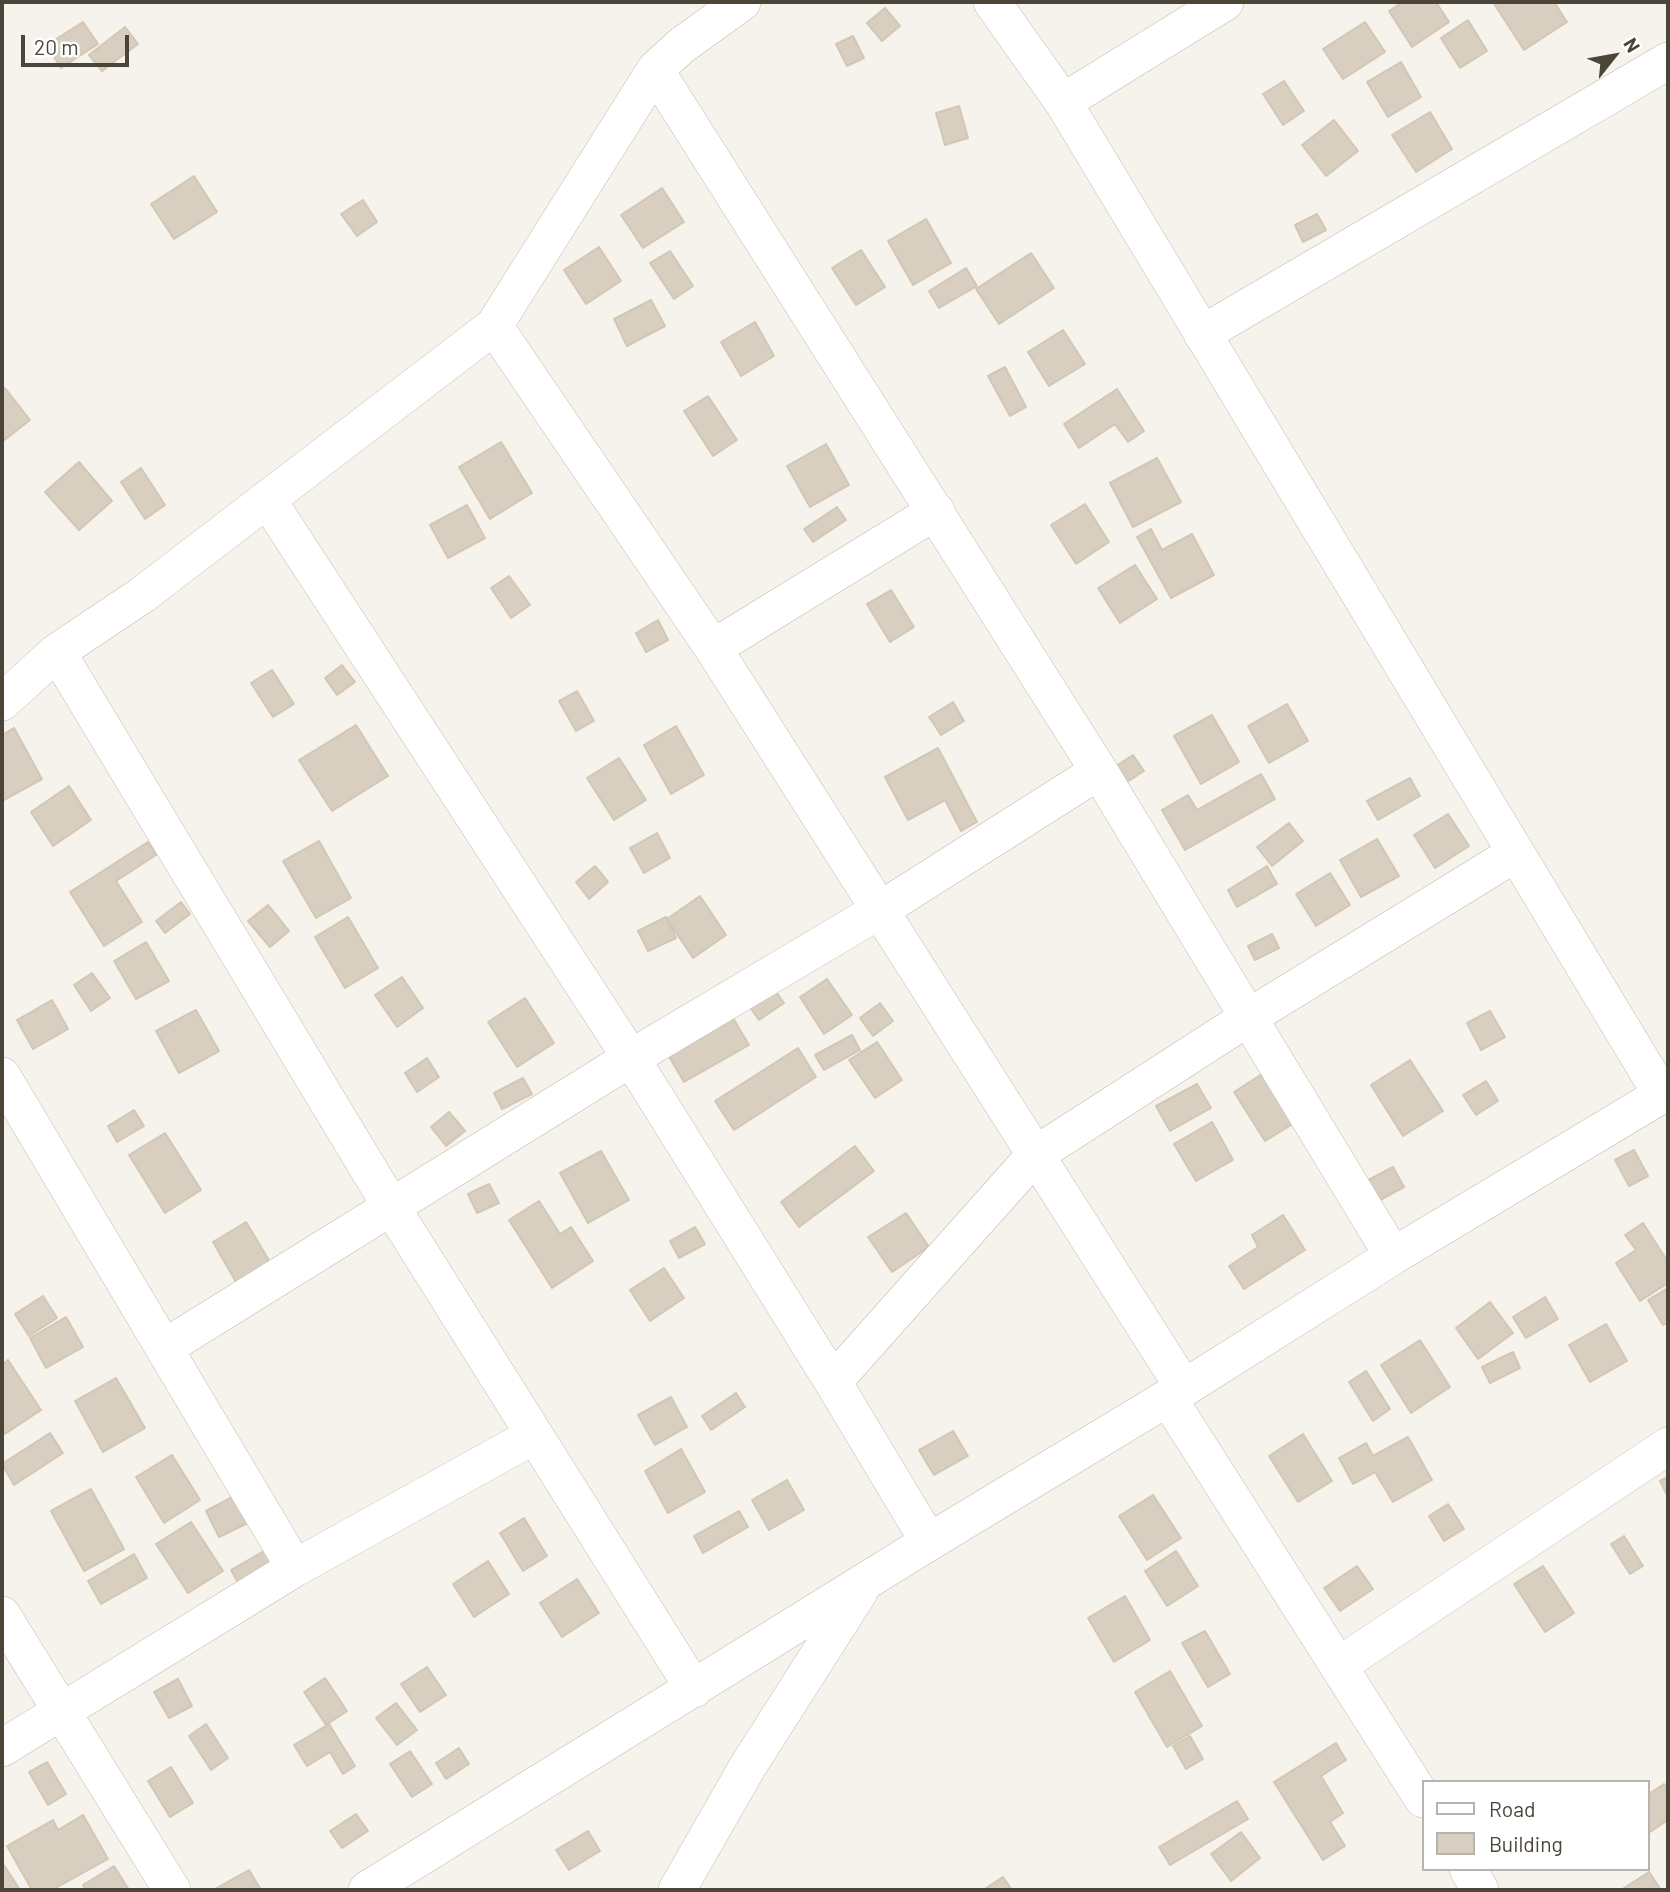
<!DOCTYPE html>
<style>
body{margin:0}
#map{position:relative;width:1670px;height:1892px;overflow:hidden;background:#f6f3ec;font-family:Barlow,sans-serif}
canvas{display:block}
.frame{position:absolute;inset:0;border:4px solid #4b4439;pointer-events:none}
.legend{position:absolute;left:1422px;top:1780px;width:228px;height:91px;box-sizing:border-box;background:#fff;border:2px solid #b7b4b0;margin:0;padding:9px 12px;list-style:none;font-size:21px;color:#4b4439}
.legend li{display:flex;align-items:center;gap:14px;height:35px}
.legend b{width:35px;border:2px solid #b7b4b0}
.north{position:absolute;left:1579px;top:21px;width:70px;height:70px;-webkit-text-stroke:5px #fff;paint-order:stroke;rotate:59deg;font-size:19px;font-weight:700;line-height:28px;text-align:center;color:#4b4439}
.north::after{content:'';display:block;margin:auto;width:24px;height:32px;background:#4b4439;clip-path:polygon(50% 0,100% 100%,50% 72%,0 100%)}
.scale{position:absolute;left:21px;top:35px;width:108px;height:32px;box-sizing:border-box;border:4px solid #4b4439;border-top:0;padding-left:9px;font-size:21px;line-height:24px;white-space:nowrap;color:#4b4439;-webkit-text-stroke:5px #fff;paint-order:stroke}
</style>
<div id="map">
<canvas width="1670" height="1892"></canvas>
<div class="frame"></div>
<ul class="legend">
<li><b style="height:9px;background:#fff"></b>Road</li>
<li><b style="height:19px;background:#d8cfc1"></b>Building</li>
</ul>
<div class="north">N</div>
<div class="scale">20 m</div>
</div>
<script>
const context = document.querySelector('canvas').getContext('2d');
context.lineJoin = 'round';
function fillPath(path, color) {
  context.fillStyle = color;
  context.fill(path, 'evenodd');
}
function poly(rows) {
  const path = new Path2D();
  for (const r of rows) {
    path.moveTo(r[0], r[1]);
    for (let i = 2; i < r.length; i += 2) path.lineTo(r[i], r[i + 1]);
  }
  return path;
}
function strokePath(path, color, width, dash) {
  context.strokeStyle = color;
  context.lineWidth = width;
  context.lineCap = dash ? 'butt' : 'round';
  context.setLineDash(dash || []);
  context.stroke(path);
}
const building = poly([
 [1403,2,1436,2,1449,22,1412,47,1389,11,1403,2],
 [1493,2,1554,2,1567,22,1524,50,1493,2],
 [885,8,900,26,882,41,867,23,885,8],
 [1468,20,1487,51,1460,68,1441,38,1468,20],
 [83,22,98,44,61,68,47,45,83,22],
 [1365,22,1385,52,1343,79,1323,49,1365,22],
 [125,27,138,44,102,71,89,55,125,27],
 [853,36,864,58,847,66,836,44,853,36],
 [1401,62,1421,97,1388,117,1367,82,1401,62],
 [1284,81,1304,111,1283,125,1263,94,1284,81],
 [959,106,968,138,945,145,936,113,959,106],
 [1430,112,1452,149,1416,172,1392,135,1430,112],
 [1334,120,1358,151,1326,176,1302,145,1334,120],
 [194,176,217,212,174,239,151,204,194,176],
 [662,188,684,222,643,248,621,215,662,188],
 [363,200,377,222,357,236,341,214,363,200],
 [1317,214,1326,230,1303,242,1295,225,1317,214],
 [926,219,951,263,913,285,888,241,926,219],
 [599,247,621,281,586,304,564,270,599,247],
 [861,250,885,287,856,305,832,268,861,250],
 [670,251,693,286,674,299,650,263,670,251],
 [1031,253,1054,288,999,324,976,289,1031,253],
 [966,268,977,286,939,308,929,291,966,268],
 [651,300,665,326,627,346,614,319,651,300],
 [755,322,774,356,741,376,721,342,755,322],
 [1063,330,1085,364,1049,386,1028,352,1063,330],
 [1005,367,1026,407,1010,416,988,376,1005,367],
 [5,388,30,420,2,442,2,391,5,388],
 [1117,389,1144,431,1128,442,1115,424,1079,448,1064,424,1117,389],
 [708,396,737,440,713,456,684,411,708,396],
 [501,442,532,493,490,519,459,467,501,442],
 [826,444,849,485,810,507,787,466,826,444],
 [1157,458,1181,502,1133,527,1110,483,1157,458],
 [79,462,112,501,79,530,45,492,79,462],
 [141,468,165,505,145,519,121,482,141,468],
 [1085,504,1109,542,1076,564,1051,525,1085,504],
 [467,505,485,538,448,558,430,525,467,505],
 [837,507,846,520,813,542,804,529,837,507],
 [1151,529,1162,550,1192,534,1214,575,1171,598,1137,537,1151,529],
 [1135,565,1157,599,1120,623,1098,588,1135,565],
 [509,576,530,605,511,618,491,588,509,576],
 [891,590,914,627,890,642,867,604,891,590],
 [658,620,668,640,646,652,636,633,658,620],
 [342,665,355,682,337,695,325,678,342,665],
 [272,670,294,704,273,717,251,683,272,670],
 [577,691,594,721,576,731,559,701,577,691],
 [953,702,964,721,941,735,929,717,953,702],
 [1287,704,1308,741,1269,763,1248,726,1287,704],
 [1212,715,1239,762,1201,784,1174,736,1212,715],
 [356,725,388,776,332,811,299,760,356,725],
 [676,726,704,775,671,794,644,745,676,726],
 [14,728,42,779,2,801,2,735,14,728],
 [938,748,977,822,961,831,945,800,908,820,885,777,938,748],
 [1133,755,1144,771,1127,782,1116,766,1133,755],
 [619,758,646,800,614,820,587,778,619,758],
 [1261,774,1275,799,1185,850,1162,810,1188,795,1197,810,1261,774],
 [1410,778,1420,796,1378,820,1367,801,1410,778],
 [69,786,91,820,53,846,31,812,69,786],
 [1448,814,1469,846,1435,868,1414,835,1448,814],
 [1289,823,1303,841,1272,866,1257,847,1289,823],
 [657,833,670,858,644,873,630,848,657,833],
 [1377,839,1399,876,1361,897,1340,860,1377,839],
 [319,841,351,898,316,918,283,861,319,841],
 [148,842,156,855,116,881,142,922,104,946,70,892,148,842],
 [595,866,608,882,589,899,576,882,595,866],
 [1267,866,1277,884,1237,907,1228,890,1267,866],
 [1330,873,1350,905,1316,926,1296,894,1330,873],
 [700,896,726,935,693,958,667,919,700,896],
 [181,902,190,914,165,933,156,921,181,902],
 [268,905,289,931,270,947,248,921,268,905],
 [348,917,378,968,345,988,315,937,348,917],
 [666,917,676,938,648,951,638,931,666,917],
 [1272,934,1279,948,1255,960,1248,946,1272,934],
 [146,942,169,981,136,999,114,961,146,942],
 [92,973,110,998,91,1011,74,985,92,973],
 [402,977,423,1008,397,1027,375,995,402,977],
 [827,979,852,1015,824,1034,800,997,827,979],
 [772,986,784,1003,759,1020,747,1003,772,986],
 [525,998,554,1043,517,1067,488,1022,525,998],
 [52,1000,68,1029,33,1049,17,1020,52,1000],
 [880,1003,893,1021,873,1036,860,1018,880,1003],
 [196,1010,219,1051,179,1073,156,1031,196,1010],
 [1490,1011,1505,1037,1481,1050,1467,1023,1490,1011],
 [733,1018,749,1045,684,1082,668,1055,733,1018],
 [852,1035,860,1050,824,1070,815,1055,852,1035],
 [877,1042,902,1080,875,1098,849,1060,877,1042],
 [798,1048,816,1077,734,1130,715,1101,798,1048],
 [427,1058,439,1077,417,1092,405,1073,427,1058],
 [1410,1060,1443,1111,1403,1136,1371,1085,1410,1060],
 [1273,1067,1304,1117,1265,1141,1234,1092,1273,1067],
 [523,1078,532,1094,502,1109,494,1093,523,1078],
 [1486,1081,1498,1101,1476,1115,1463,1095,1486,1081],
 [1197,1084,1211,1108,1170,1131,1156,1106,1197,1084],
 [134,1110,144,1126,117,1142,108,1126,134,1110],
 [449,1112,465,1131,446,1146,431,1127,449,1112],
 [1212,1122,1233,1160,1196,1181,1174,1144,1212,1122],
 [165,1133,201,1190,165,1213,129,1155,165,1133],
 [855,1146,874,1171,799,1227,781,1202,855,1146],
 [1634,1150,1648,1176,1629,1186,1615,1160,1634,1150],
 [601,1151,629,1200,588,1223,560,1173,601,1151],
 [1393,1167,1404,1187,1369,1206,1357,1186,1393,1167],
 [489,1184,499,1203,477,1213,468,1194,489,1184],
 [539,1201,560,1234,571,1227,593,1261,552,1288,509,1220,539,1201],
 [906,1213,929,1247,892,1272,868,1237,906,1213],
 [1283,1215,1305,1250,1244,1289,1229,1266,1258,1247,1252,1235,1283,1215],
 [246,1222,270,1262,236,1282,213,1242,246,1222],
 [1643,1223,1668,1262,1668,1283,1640,1301,1616,1263,1636,1250,1625,1235,1643,1223],
 [695,1227,705,1244,679,1258,670,1241,695,1227],
 [664,1268,684,1298,650,1321,630,1290,664,1268],
 [1668,1288,1668,1322,1663,1325,1648,1300,1668,1288],
 [43,1296,57,1318,29,1336,15,1314,43,1296],
 [1545,1297,1558,1319,1526,1338,1513,1317,1545,1297],
 [1490,1302,1513,1333,1478,1359,1456,1328,1490,1302],
 [66,1317,83,1347,46,1368,30,1338,66,1317],
 [1606,1324,1627,1361,1590,1382,1569,1345,1606,1324],
 [1420,1340,1450,1387,1411,1413,1381,1365,1420,1340],
 [1513,1352,1520,1368,1490,1383,1482,1367,1513,1352],
 [8,1360,41,1410,5,1434,2,1429,2,1365,8,1360],
 [1366,1371,1390,1409,1373,1421,1349,1382,1366,1371],
 [116,1378,145,1428,103,1452,75,1401,116,1378],
 [736,1393,745,1407,711,1430,702,1416,736,1393],
 [671,1397,687,1427,655,1445,638,1415,671,1397],
 [953,1431,968,1456,934,1475,919,1450,953,1431],
 [50,1433,63,1453,14,1485,2,1464,50,1433],
 [1303,1434,1332,1481,1298,1502,1269,1456,1303,1434],
 [1408,1437,1432,1480,1393,1502,1375,1472,1353,1484,1339,1458,1366,1443,1373,1456,1408,1437],
 [681,1449,705,1492,668,1513,645,1471,681,1449],
 [172,1455,200,1500,164,1523,136,1477,172,1455],
 [1668,1477,1668,1497,1660,1481,1668,1477],
 [787,1480,804,1510,769,1530,752,1500,787,1480],
 [91,1489,124,1549,84,1571,51,1511,91,1489],
 [240,1493,254,1520,219,1537,206,1511,240,1493],
 [1153,1495,1181,1538,1147,1560,1119,1516,1153,1495],
 [1448,1504,1464,1529,1444,1541,1429,1516,1448,1504],
 [739,1511,748,1527,703,1553,694,1536,739,1511],
 [524,1518,547,1556,523,1571,500,1533,524,1518],
 [191,1522,223,1571,188,1593,156,1544,191,1522],
 [1624,1536,1643,1566,1630,1574,1611,1544,1624,1536],
 [271,1547,280,1564,240,1586,231,1570,271,1547],
 [1176,1551,1198,1586,1167,1606,1145,1571,1176,1551],
 [134,1554,147,1578,101,1604,88,1581,134,1554],
 [488,1561,509,1594,474,1617,453,1584,488,1561],
 [1357,1566,1373,1589,1340,1611,1324,1588,1357,1566],
 [1543,1566,1574,1613,1545,1632,1514,1584,1543,1566],
 [577,1579,599,1613,562,1637,540,1603,577,1579],
 [1125,1596,1150,1640,1114,1662,1088,1618,1125,1596],
 [1205,1631,1230,1674,1208,1687,1182,1643,1205,1631],
 [427,1667,446,1695,420,1712,401,1684,427,1667],
 [1170,1671,1202,1726,1167,1747,1135,1692,1170,1671],
 [325,1678,347,1711,326,1725,304,1692,325,1678],
 [178,1679,192,1706,169,1718,154,1692,178,1679],
 [396,1703,417,1730,397,1745,376,1718,396,1703],
 [206,1724,228,1758,211,1770,189,1736,206,1724],
 [329,1724,355,1766,343,1774,330,1752,307,1766,294,1745,329,1724],
 [1190,1736,1203,1759,1186,1769,1173,1746,1190,1736],
 [1336,1743,1346,1760,1321,1776,1343,1813,1330,1822,1345,1846,1323,1860,1274,1782,1336,1743],
 [459,1748,469,1764,446,1779,436,1763,459,1748],
 [410,1751,432,1784,412,1797,390,1764,410,1751],
 [47,1762,66,1794,48,1805,29,1772,47,1762],
 [171,1767,193,1803,170,1817,148,1781,171,1767],
 [1664,1784,1668,1790,1668,1820,1647,1834,1647,1795,1664,1784],
 [1237,1801,1248,1819,1170,1865,1159,1847,1237,1801],
 [356,1814,368,1831,342,1848,330,1831,356,1814],
 [83,1815,108,1859,52,1890,32,1890,7,1846,53,1820,58,1830,83,1815],
 [588,1831,600,1851,569,1870,556,1850,588,1831],
 [1241,1832,1260,1858,1231,1881,1211,1854,1241,1832],
 [2,1862,20,1890,2,1890,2,1862],
 [114,1866,129,1890,86,1890,83,1885,114,1866],
 [249,1870,261,1890,213,1890,249,1870],
 [1649,1872,1661,1890,1621,1890,1649,1872],
 [1003,1877,1012,1890,983,1890,1003,1877]
]);
fillPath(building, '#d8cfc1');
strokePath(building, '#d3c7b4', 2);
const minor = poly([
 [992,2,1063,102,1662,1095],
 [655,70,1099,771,1393,1256],
 [1063,102,1225,2],
 [494,326,713,648,1184,1388],
 [1202,334,1668,61],
 [267,499,631,1058,833,1382,929,1542],
 [713,648,936,511],
 [57,652,392,1208,694,1689],
 [2,702,57,652,142,595,494,326,655,70,681,46,742,2],
 [2,1076,295,1568],
 [164,1348,631,1058,880,910,1099,771],
 [833,1382,1035,1155,1249,1017,1516,853],
 [1168,1398,1423,1799],
 [2,1615,172,1890],
 [1338,1666,1668,1446],
 [2,1748,295,1568,533,1436],
 [1468,1869,1480,1890],
 [367,1890,929,1542,1184,1388,1393,1256,1668,1091],
 [677,1890,748,1766,859,1592]
]);
strokePath(minor, '#c2bbae', 38);
strokePath(minor, '#fff', 37);
</script>
